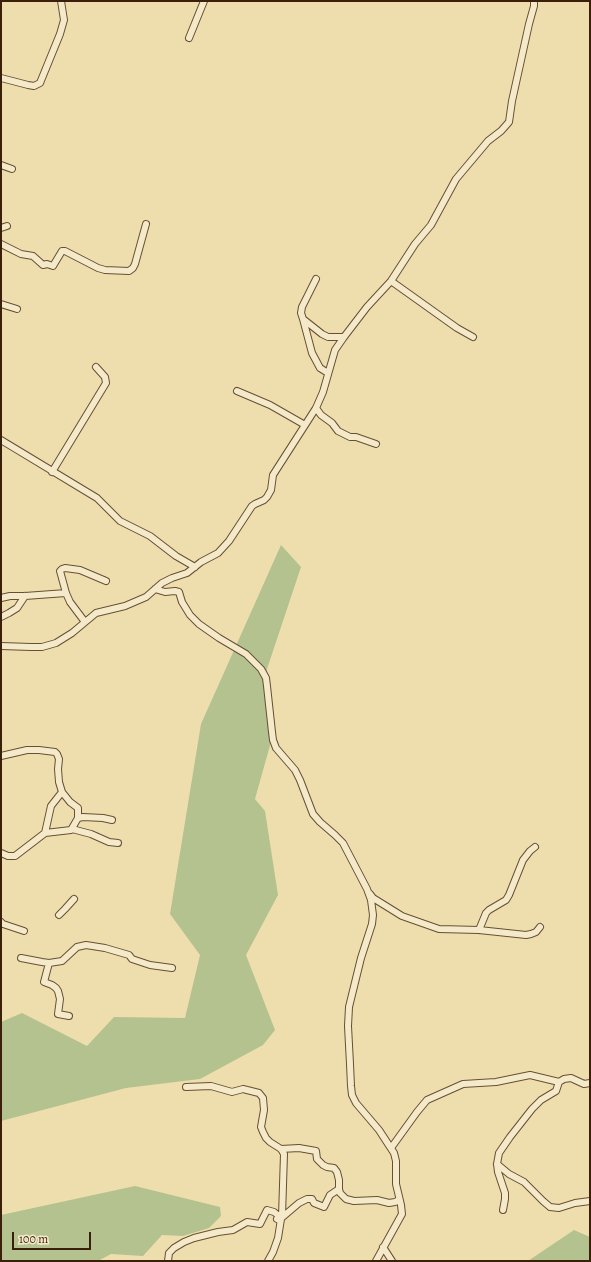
<!DOCTYPE html>
<style>
body{margin:0}
#map{position:relative;width:591px;height:1262px;overflow:hidden;background:#eedead;font-family:Alegreya,serif}
canvas{display:block}
.frame{position:absolute;inset:0;border:2px solid #3a1f0b;pointer-events:none}
.scale{position:absolute;left:12px;top:1232px;width:79px;height:18px;box-sizing:border-box;border:2px solid #3a1f0b;border-top:0;padding-left:5px;font-size:12px;line-height:14px;white-space:nowrap;color:#3a1f0b;-webkit-text-stroke:3px #f4eaca;paint-order:stroke}
</style>
<div id="map">
<canvas width="591" height="1262"></canvas>
<div class="frame"></div>
<div class="scale">100 m</div>
</div>
<script>
const context = document.querySelector('canvas').getContext('2d');
context.lineJoin = 'round';
function fillPath(path, color) {
  context.fillStyle = color;
  context.fill(path, 'evenodd');
}
function poly(rows) {
  const path = new Path2D();
  for (const r of rows) {
    path.moveTo(r[0], r[1]);
    for (let i = 2; i < r.length; i += 2) path.lineTo(r[i], r[i + 1]);
  }
  return path;
}
function strokePath(path, color, width, dash) {
  context.strokeStyle = color;
  context.lineWidth = width;
  context.lineCap = dash ? 'butt' : 'round';
  context.setLineDash(dash || []);
  context.stroke(path);
}
fillPath(poly([
 [281,545,301,567,267,669,269,710,274,731,255,799,265,811,278,895,246,955,275,1030,263,1045,200,1079,126,1088,1,1121,1,1022,22,1013,87,1046,114,1017,185,1018,200,955,170,914,201,724],
 [135,1186,220,1207,221,1216,209,1228,183,1236,162,1235,143,1256,111,1254,98,1261,1,1261,1,1215],
 [574,1230,590,1237,590,1261,528,1261]
]), '#b3c28f');
const minor = poly([
 [189,38,204,1],
 [1,78,28,85,34,86,40,83,60,34,64,20,61,1],
 [1,165,12,169],
 [1,228,7,226],
 [1,244,21,254,33,256,43,265,47,264,53,266,62,251,65,251,98,268,105,270,129,271,133,268,135,264,146,224],
 [316,279,302,307,301,313,303,319,322,334,328,337,344,337],
 [391,281,457,328,473,337],
 [1,304,17,309],
 [303,319,312,353,320,368,328,373],
 [237,391,270,405,305,425],
 [316,408,321,415,332,423,338,431,350,437,356,437,376,444],
 [1,440,97,498,120,521,150,536,176,556,195,567],
 [52,472,106,383,105,377,96,367],
 [155,589,165,592,175,591,179,592,182,602,190,615,199,624,219,638,246,654,261,669,266,678,267,686,272,732,273,740,276,748,295,770,300,780,313,814,320,822,335,835,343,843,367,889,371,900,373,915,372,924,361,958,349,1007,348,1026,350,1064,351,1086,352,1095,356,1103,379,1130,394,1153,396,1161,396,1184,401,1205,402,1214,376,1261],
 [1,598,10,596,25,596,66,593],
 [1,617,9,613,17,608,25,596],
 [85,622,70,602,66,593,60,571,62,569,65,568,80,570,106,581],
 [1,646,31,647,42,647,56,643,72,633,96,613,125,606,146,597,162,583,172,578,187,573,201,562,218,553,229,541,252,506,255,504,264,500,267,497,271,490,273,475,316,408,323,392,335,350,344,337,367,307,391,281,415,244,431,225,456,179,488,141,501,131,509,122,512,101,529,24,534,6,534,1],
 [1,756,27,750,39,750,55,752,57,754,59,759,58,769,59,782,62,792,51,806,45,833,15,856,8,856,1,853],
 [78,818,83,817,103,818,112,820],
 [72,829,91,834,109,842,118,843],
 [45,833,71,830,78,818,78,808,70,802,62,792],
 [370,894,373,898,402,916,439,929,479,930,526,935,531,934,536,932,540,927],
 [59,915,65,909,74,899],
 [1,922,3,924,24,931],
 [479,930,486,913,489,910,506,900,509,895,523,860,530,851,535,847],
 [21,958,42,962,49,963],
 [69,1016,58,1014,60,999,58,991,56,988,52,985,44,982,49,963,62,961,77,947,86,945,105,948,129,955,132,959,150,965,172,968],
 [186,1087,211,1086,232,1092,243,1089,259,1093,263,1098,264,1110,261,1127,263,1132,266,1138,270,1142,281,1149,284,1154,282,1216,281,1219,278,1238,273,1252,268,1261],
 [391,1148,417,1112,427,1100,463,1084,496,1082,530,1075,559,1082,564,1079,571,1078,584,1084,590,1083],
 [281,1149,299,1148,316,1151,317,1159,323,1165,327,1167,334,1168,337,1172,339,1180,339,1189,340,1193,346,1199,354,1201,377,1200,389,1203,395,1202,399,1200],
 [497,1164,509,1174,524,1182,543,1201,550,1207,559,1208,575,1203,590,1201],
 [503,1210,505,1199,505,1193,498,1172,497,1164,499,1153,510,1137,532,1109,541,1100,556,1091,559,1082],
 [383,1247,392,1261],
 [168,1261,169,1253,174,1248,184,1242,194,1238,218,1232,233,1230,247,1222,260,1224,267,1210,274,1212,279,1216,277,1219,279,1220,299,1203,307,1199,312,1199,314,1203,324,1207,330,1195,339,1189]
]);
strokePath(minor, '#674f34', 8);
strokePath(minor, '#f4eaca', 6);
</script>
